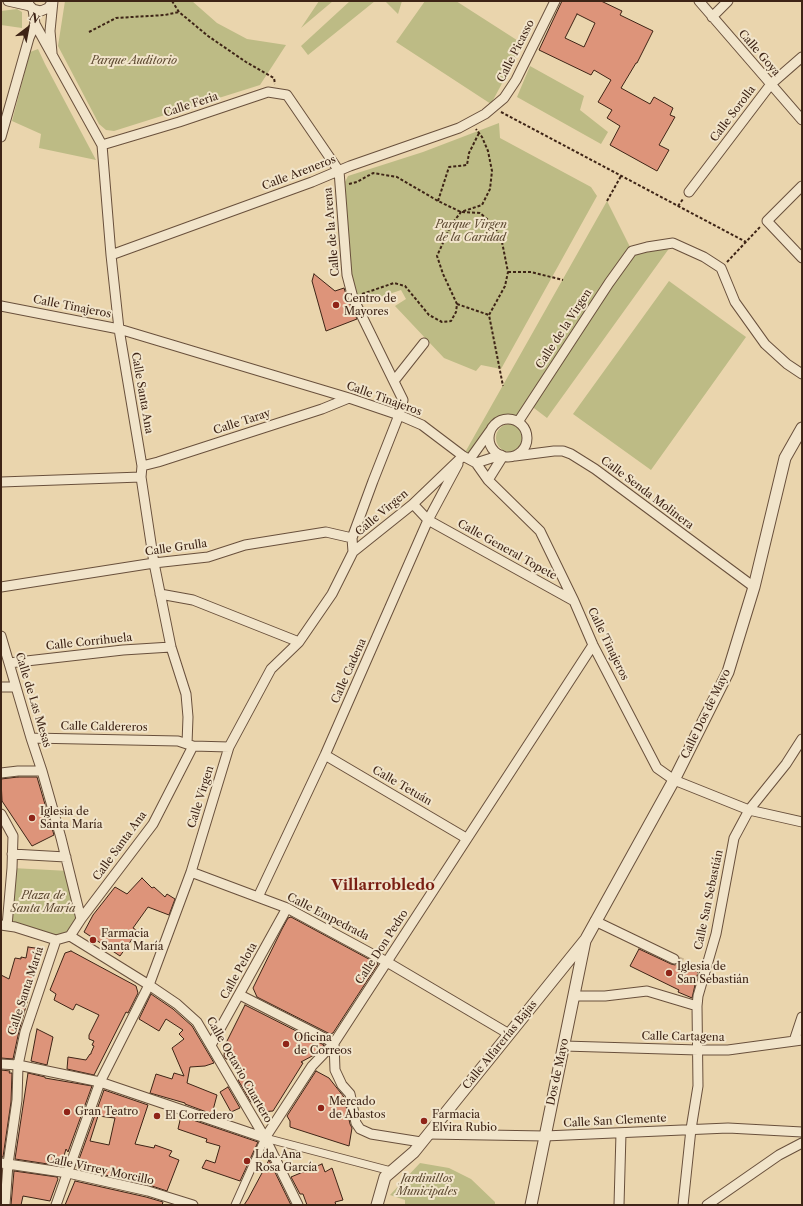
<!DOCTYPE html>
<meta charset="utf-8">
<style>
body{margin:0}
#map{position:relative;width:803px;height:1206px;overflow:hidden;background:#ead5ad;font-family:"Libre Caslon Text",serif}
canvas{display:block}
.frame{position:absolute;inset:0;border:2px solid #3e2416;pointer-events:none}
.north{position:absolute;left:8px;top:8px;width:40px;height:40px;-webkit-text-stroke:3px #f1e4ca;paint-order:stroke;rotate:32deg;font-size:11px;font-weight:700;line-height:16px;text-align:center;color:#3e2416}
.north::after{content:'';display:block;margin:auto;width:14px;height:18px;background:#3e2416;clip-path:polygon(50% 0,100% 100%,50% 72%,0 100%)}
</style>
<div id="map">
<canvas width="803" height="1206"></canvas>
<div class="frame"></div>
<div class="north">N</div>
</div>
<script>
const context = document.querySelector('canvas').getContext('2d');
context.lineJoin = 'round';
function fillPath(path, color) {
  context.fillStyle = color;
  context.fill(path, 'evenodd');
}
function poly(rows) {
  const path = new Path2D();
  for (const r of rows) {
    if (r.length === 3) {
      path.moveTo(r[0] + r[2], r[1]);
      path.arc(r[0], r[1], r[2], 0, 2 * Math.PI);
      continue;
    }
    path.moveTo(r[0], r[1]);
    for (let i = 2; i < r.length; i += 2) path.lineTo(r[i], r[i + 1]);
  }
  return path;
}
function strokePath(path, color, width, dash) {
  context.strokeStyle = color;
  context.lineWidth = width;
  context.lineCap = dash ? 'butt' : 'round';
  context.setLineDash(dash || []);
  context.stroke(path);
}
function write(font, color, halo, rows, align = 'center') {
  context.font = font + ' "Libre Caslon Text",serif';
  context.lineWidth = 4;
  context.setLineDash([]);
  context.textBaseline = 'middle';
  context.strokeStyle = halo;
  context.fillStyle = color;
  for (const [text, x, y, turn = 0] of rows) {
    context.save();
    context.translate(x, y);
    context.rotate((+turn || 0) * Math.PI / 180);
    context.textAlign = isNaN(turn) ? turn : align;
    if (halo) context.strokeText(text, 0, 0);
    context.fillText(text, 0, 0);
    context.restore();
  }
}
fillPath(poly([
 [65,1,192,1,217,23,247,39,286,45,260,85,114,131,106,130,99,124,58,46],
 [319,1,333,1,301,28],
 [350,1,375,1,308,55,301,46],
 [385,1,402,1,398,14],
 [425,1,456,1,523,44,491,104,396,42],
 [17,9,22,12,22,28,1,25,1,11],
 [38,49,45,64,96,160,39,148,41,134,12,121,30,52],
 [530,66,584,96,580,110,608,132,601,144,517,97],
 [499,123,500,138,591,187,597,196,501,369,481,365,476,371,444,358,395,306,406,299,401,290,360,304,351,277,345,182,348,176,423,152],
 [607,201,632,251,673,243,547,418,530,405,518,422,510,420,503,420,496,424,470,459,463,456],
 [669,281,746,337,651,470,573,414],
 [510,438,14],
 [12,868,69,871,81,919,70,936,56,940,7,926],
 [420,1163,449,1168,471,1179,495,1202,495,1205,405,1205,405,1200,390,1195]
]), '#bdbb85');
const building = poly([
 [562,1,601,1,622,11,620,15,653,31,637,63,636,63,621,88,650,104,654,97,673,108,670,115,675,117,659,145,669,150,657,171,610,145,620,126,607,118,612,110,598,102,611,80,594,70,591,75,539,50,562,1],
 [577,14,595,23,584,47,565,38,577,14],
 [314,274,335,291,344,288,348,300,357,319,326,331,312,281,314,274],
 [18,777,37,777,54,835,32,846,2,801,1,779,18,777],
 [142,878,152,888,154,887,165,897,167,894,175,899,169,915,148,907,133,928,138,931,120,956,84,932,93,915,115,887,127,894,142,878],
 [291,917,378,964,333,1033,330,1034,257,997,253,988,282,929,288,918,291,917],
 [28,947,35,948,36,947,42,949,19,1031,13,1059,1,1058,1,975,9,979,15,958,21,959,21,957,26,958,28,947],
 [639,949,671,964,675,965,678,963,698,972,692,998,678,992,679,990,630,966,639,949],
 [71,951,136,986,138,993,128,1013,126,1012,94,1075,67,1069,68,1057,86,1060,90,1054,91,1054,91,1053,94,1046,92,1045,94,1041,89,1039,89,1035,99,1015,76,1004,73,1010,54,1000,56,994,50,990,65,953,71,951],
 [151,994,173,1009,192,1026,214,1063,205,1066,190,1067,187,1083,217,1095,212,1114,185,1104,185,1103,150,1093,156,1074,172,1079,174,1073,184,1076,172,1048,184,1039,179,1034,183,1030,166,1019,159,1031,139,1019,151,994],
 [245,1005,324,1045,314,1055,301,1062,303,1063,273,1111,261,1112,254,1101,251,1102,238,1080,240,1079,228,1059,226,1059,224,1056,225,1045,245,1005],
 [37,1029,53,1037,47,1065,31,1061,37,1029],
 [1,1070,10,1071,9,1073,12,1073,11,1102,3,1157,1,1157,1,1070],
 [316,1071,329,1078,344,1097,350,1124,352,1128,349,1146,290,1127,290,1121,287,1116,316,1071],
 [28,1073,45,1077,45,1078,92,1086,68,1152,66,1149,61,1166,15,1159,28,1073],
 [228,1087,240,1108,231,1112,220,1092,228,1087],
 [104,1090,148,1105,135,1144,154,1148,155,1145,172,1151,169,1156,179,1160,167,1191,149,1185,79,1169,77,1165,104,1090],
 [98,1116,115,1118,109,1145,90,1141,98,1116],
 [181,1116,258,1142,240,1181,202,1168,206,1160,215,1163,220,1146,206,1142,207,1139,178,1129,181,1116],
 [269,1160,291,1205,244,1205,248,1199,269,1160],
 [322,1164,325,1172,332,1168,343,1200,335,1202,336,1205,307,1205,303,1194,300,1194,291,1177,322,1164],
 [14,1171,57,1177,58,1179,50,1201,23,1196,21,1205,11,1205,14,1171],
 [75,1181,146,1197,163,1202,162,1205,65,1205,75,1181]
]);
fillPath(building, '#dd947a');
strokePath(building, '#3e2416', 1);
strokePath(poly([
 [674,959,705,973]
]), '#c8b28f', 9, [9, 4.5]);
const pedestrian = poly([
 [235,1205,265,1138,391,1171]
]);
const minor = poly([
 [8,1,30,6],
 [27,1,30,6,33,9,41,11,48,8,53,1],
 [699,1,802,120],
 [33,9,35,24,102,145,111,255,119,329,142,466,141,477,154,563,171,647,186,694,188,717,187,744],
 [712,17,728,1],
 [52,53,50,31,53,1],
 [1,137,29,38,35,24],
 [102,145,179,122,268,92,287,95,339,171,347,275,353,298,403,400,399,415,373,481,352,538,353,552],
 [802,186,767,221,802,258],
 [689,192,771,84,802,57],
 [111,255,312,182,350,166,459,128,485,114,504,98,516,80,555,1],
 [1,306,119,329,349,398,399,415,422,425,463,456,476,463,488,480,540,531,574,601,593,645,657,768,674,780,749,810,802,822],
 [394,381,424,343],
 [508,438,19],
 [518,422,609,283,632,251,647,247,673,243,704,257,721,268,735,302,765,344,787,364,802,374],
 [515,456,554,451,563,451,571,454,595,469,754,587],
 [470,459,490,431],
 [476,463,501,455],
 [142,466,158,462,322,409,349,398],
 [488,480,503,456],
 [1,482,141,477],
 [413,504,428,520,574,601],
 [1,587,154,563,208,557,245,545,326,532,352,538],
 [160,594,193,600,299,642],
 [1,636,31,738,42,771,61,838,81,919],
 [9,663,123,650,171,647],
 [1,687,16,687],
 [193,746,229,747],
 [325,755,466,838],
 [1,773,18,771,42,771],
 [1,814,13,836,12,868,7,926],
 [12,854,66,857],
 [191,872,287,908,387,962,509,1034],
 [258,897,325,755,428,520,458,464],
 [595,921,674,959],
 [1,925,15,927,56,940],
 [70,936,149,985,177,1004,197,1022,265,1138,298,1205],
 [240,995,334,1043,335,1070,342,1085,350,1094,356,1123,360,1129,371,1134,421,1142],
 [574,996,605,996,647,991,697,1006],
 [794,1041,802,1017],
 [211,1045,287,908],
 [564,1046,698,1050,728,1050,802,1040],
 [1,1064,18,1065,100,1082,265,1138],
 [428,1134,545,1136,728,1128,802,1132],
 [265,1138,312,1066,334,1043,593,645],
 [1,1163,68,1173,148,1191,193,1205],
 [5,1205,8,1164,17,1100,18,1065,25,1032,56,940,70,936,81,919,153,824,193,746,178,741,31,738],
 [56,1205,100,1082,149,985,191,872,229,747,271,669,299,642,332,594,353,552,413,504,463,456],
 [619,1205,621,1133],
 [683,1205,691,1129,698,1086,697,1006,698,996,716,934,734,838,749,810,786,764,802,739],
 [707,1205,779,1155,802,1143]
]);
const tertiary = poly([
 [377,1205,385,1177,414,1152,586,939,674,780,728,672,754,587,785,458,802,428],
 [531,1205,585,941]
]);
strokePath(pedestrian, '#69503c', 9);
strokePath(minor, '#69503c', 11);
strokePath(tertiary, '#69503c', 13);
strokePath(poly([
 [172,1,179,12,208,36,246,62,274,78,275,84],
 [89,32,116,18,165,15,179,12],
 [501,112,746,242],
 [349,184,357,182,373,173,397,177,438,201,461,212,480,213,494,225,502,242,508,272,505,286,489,315,503,386],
 [438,201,449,167,467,165,469,153,479,133],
 [607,201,621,176],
 [678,206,683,199],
 [727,262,760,227],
 [508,272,531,272,563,280],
 [362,294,394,283,405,286,429,315,442,322,451,321,456,312,457,304,443,274,437,256,451,225,461,212,482,205,490,189,492,171,488,151,482,137,476,129],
 [457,304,489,315]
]), '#3e2416', 2, [3, 2]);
strokePath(pedestrian, '#f1e4ca', 7);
strokePath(minor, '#f1e4ca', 9);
strokePath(tertiary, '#f1e4ca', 11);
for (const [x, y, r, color] of [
 [336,305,4,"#8f2418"],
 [32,818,4,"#8f2418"],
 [93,940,4,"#8f2418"],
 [669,973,4,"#8f2418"],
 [286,1044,4,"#8f2418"],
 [321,1108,4,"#8f2418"],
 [67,1112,4,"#8f2418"],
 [157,1116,4,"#8f2418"],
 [424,1121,4,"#8f2418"],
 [247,1161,4,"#8f2418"]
]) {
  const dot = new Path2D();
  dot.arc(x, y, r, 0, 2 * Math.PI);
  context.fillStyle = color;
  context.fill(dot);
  strokePath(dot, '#f1e4ca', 1.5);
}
write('11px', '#3e2416', '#f1e4ca', [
 ["Calle Picasso",516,51,-63],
 ["Calle Goya",759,53,49],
 ["Calle Feria",191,105,-18],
 ["Calle Sorolla",733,114,-53],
 ["Calle Areneros",299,173,-21],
 ["Calle de la Arena",332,232,-95],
 ["Calle Tinajeros",72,307,11],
 ["Calle de la Virgen",564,329,-57],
 ["Calle Santa Ana",142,393,80],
 ["Calle Tinajeros",384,399,20],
 ["Calle Taray",242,422,-18],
 ["Calle Senda Molinera",647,493,37],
 ["Calle Virgen",382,513,-40],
 ["Calle Grulla",176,548,-8],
 ["Calle General Topete",507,550,29],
 ["Calle Corrihuela",89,642,-6],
 ["Calle Tinajeros",608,644,64],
 ["Calle Cadena",349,671,-66],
 ["Calle de Las Mesas",33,700,73],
 ["Calle Dos de Mayo",706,714,-64],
 ["Calle Caldereros",104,727,1],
 ["Calle Tetuán",402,786,30],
 ["Calle Virgen",201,797,-73],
 ["Calle Santa Ana",120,846,-54],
 ["Calle San Sebastián",709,900,-78],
 ["Calle Empedrada",328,917,27],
 ["Calle Don Pedro",382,947,-57],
 ["Calle Pelota",239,971,-61],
 ["Calle Santa María",26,991,-72],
 ["Calle Cartagena",683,1037,1],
 ["Calle Alfarerías Bajas",500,1045,-51],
 ["Calle Octavio Cuartero",239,1070,60],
 ["Dos de Mayo",558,1072,-78],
 ["Calle San Clemente",615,1121,-3],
 ["Calle Virrey Morcillo",100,1170,12]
]);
write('italic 11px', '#5e4a32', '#f1e4ca', [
 ["Parque Auditorio",134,61],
 ["Parque Virgen",471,225],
 ["de la Caridad",471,238],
 ["Plaza de",43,896],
 ["Santa María",43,909],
 ["Jardinillos",427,1179],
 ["Municipales",427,1192]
]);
write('11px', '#3e2416', '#f1e4ca', [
 ["Centro de",344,299],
 ["Mayores",344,312],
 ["Iglesia de",40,812],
 ["Santa María",40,825],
 ["Farmacia",101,934],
 ["Santa María",101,947],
 ["Iglesia de",677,967],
 ["San Sebastián",677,980],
 ["Oficina",294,1038],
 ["de Correos",294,1051],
 ["Mercado",329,1102],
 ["de Abastos",329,1115],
 ["Gran Teatro",75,1112],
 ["Farmacia",432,1115],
 ["Elvira Rubio",432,1128],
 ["El Corredero",165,1116],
 ["Lda. Ana",255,1155],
 ["Rosa García",255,1168]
], 'left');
write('bold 15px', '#7a1f14', '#f1e4ca', [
 ["Villarrobledo",383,886]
]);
</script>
